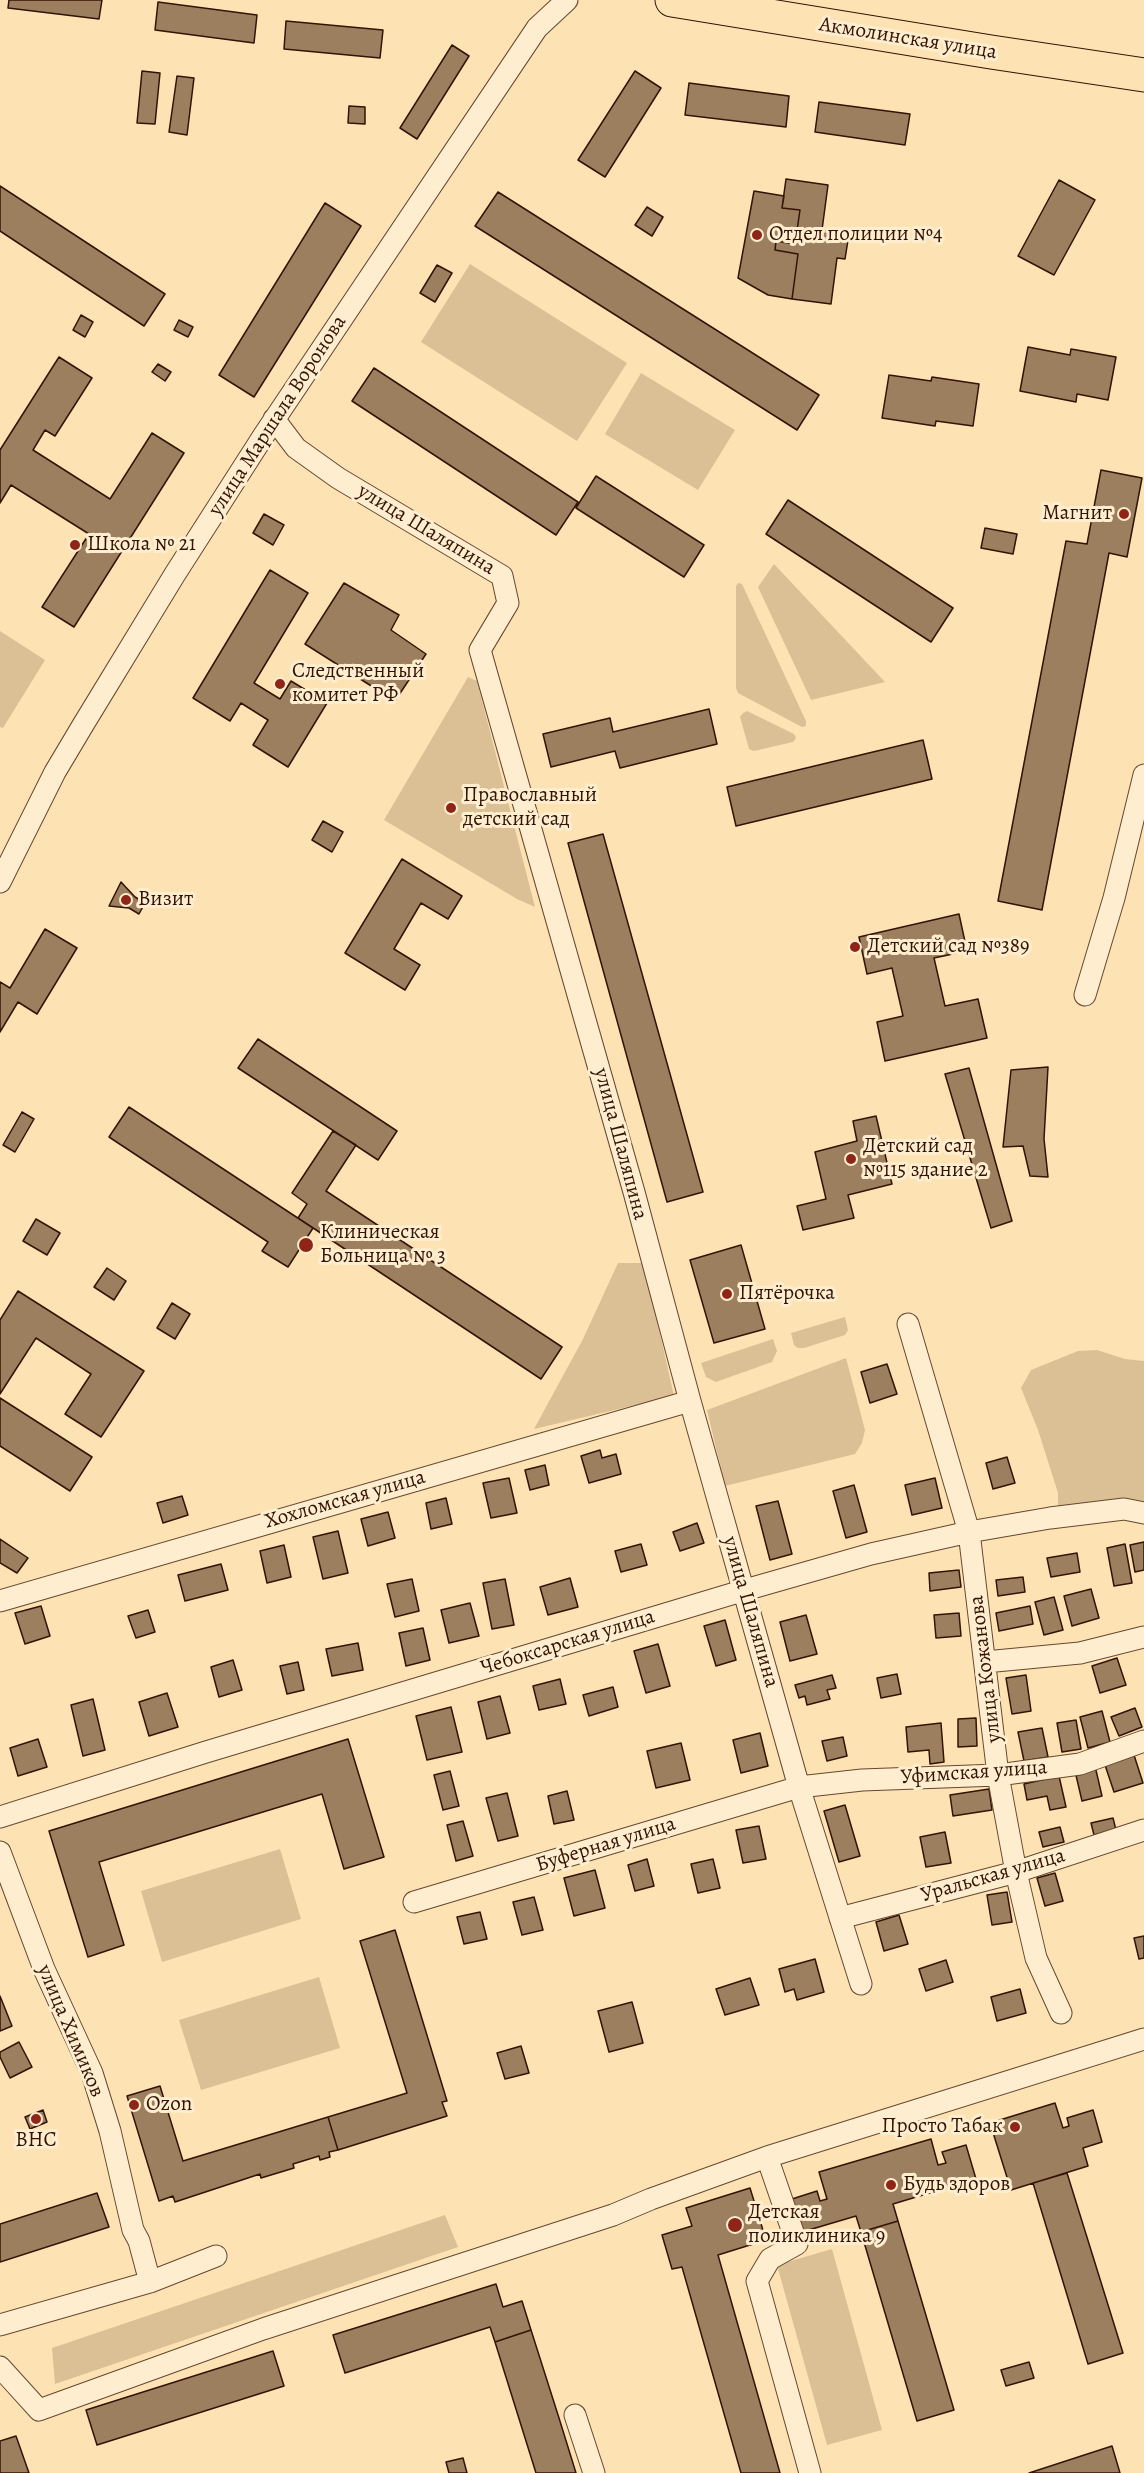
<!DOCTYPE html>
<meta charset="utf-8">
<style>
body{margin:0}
canvas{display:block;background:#fde3b3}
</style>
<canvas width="1144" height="2473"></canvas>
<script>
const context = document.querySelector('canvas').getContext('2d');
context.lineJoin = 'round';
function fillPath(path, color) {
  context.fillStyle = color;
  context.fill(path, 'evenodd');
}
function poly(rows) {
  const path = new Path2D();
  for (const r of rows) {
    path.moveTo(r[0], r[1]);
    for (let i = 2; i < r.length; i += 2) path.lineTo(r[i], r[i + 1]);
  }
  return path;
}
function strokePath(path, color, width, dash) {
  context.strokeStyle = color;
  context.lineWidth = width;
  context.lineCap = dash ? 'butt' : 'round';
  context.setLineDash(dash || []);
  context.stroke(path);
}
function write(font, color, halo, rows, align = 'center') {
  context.font = font + ' Alegreya,serif';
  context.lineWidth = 6;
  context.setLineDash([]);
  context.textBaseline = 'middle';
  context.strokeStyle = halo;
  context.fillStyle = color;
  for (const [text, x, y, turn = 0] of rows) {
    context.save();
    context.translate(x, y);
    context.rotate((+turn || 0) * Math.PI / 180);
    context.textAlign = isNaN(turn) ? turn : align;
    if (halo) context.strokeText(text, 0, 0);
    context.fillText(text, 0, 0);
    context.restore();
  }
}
fillPath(poly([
 [470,264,627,363,577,441,421,342],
 [641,373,735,430,698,490,605,434],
 [774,564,885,682,811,700,758,587],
 [738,583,742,584,806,721,806,726,802,727,738,693,736,688,736,586],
 [0,631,45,660,3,728,0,727],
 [468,677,477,681,535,907,517,899,384,820],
 [747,711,794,734,796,738,793,742,754,751,749,749,740,717,743,713],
 [618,1263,644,1263,674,1396,534,1429,583,1339],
 [845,1317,848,1330,845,1335,804,1348,798,1348,794,1345,791,1333],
 [773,1339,777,1351,772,1362,716,1382,706,1377,701,1363],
 [1097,1350,1125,1359,1144,1361,1144,1504,1115,1499,1058,1507,1058,1493,1038,1430,1021,1388,1031,1370,1078,1351],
 [846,1358,865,1430,862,1443,855,1454,725,1486,707,1410],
 [280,1849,301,1919,162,1962,141,1891],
 [319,1977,340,2048,201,2090,179,2020],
 [445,2215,458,2247,55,2384,52,2348],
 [832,2249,882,2430,827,2445,777,2265]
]), '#dbc095');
const building = poly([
 [9,0,102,0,99,19,8,8,9,0],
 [158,2,257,15,254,43,155,30,158,2],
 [286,21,383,30,380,58,284,49,286,21],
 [452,45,469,56,417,139,400,128,452,45],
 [142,71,160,73,155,124,137,123,142,71],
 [635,71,661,88,605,177,578,160,635,71],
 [177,76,194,78,187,135,169,132,177,76],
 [689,83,789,96,786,127,685,115,689,83],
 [819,102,910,114,905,145,815,132,819,102],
 [349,106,365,107,365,124,348,123,349,106],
 [786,179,828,185,822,230,849,234,845,259,837,258,831,304,792,299,798,254,775,250,776,241,795,244,800,210,782,208,786,179],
 [1059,180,1095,200,1054,275,1018,256,1059,180],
 [0,186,165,294,144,326,0,231,0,186],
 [754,191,784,196,782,208,800,210,795,244,776,241,775,250,798,254,792,299,768,295,738,278,754,191],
 [498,192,819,395,797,430,475,226,498,192],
 [325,203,361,226,254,397,219,375,325,203],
 [647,207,663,217,652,236,635,225,647,207],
 [437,265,452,273,435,302,420,293,437,265],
 [81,315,93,322,85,337,73,330,81,315],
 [179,320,193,327,188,337,174,330,179,320],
 [1028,347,1070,355,1071,349,1116,357,1108,400,1077,394,1076,402,1020,391,1028,347],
 [59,357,92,378,55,436,45,430,33,450,110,499,152,433,184,453,74,627,42,607,89,534,11,485,0,503,0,450,59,357],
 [158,364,171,372,165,381,152,372,158,364],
 [374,368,578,502,556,535,352,401,374,368],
 [889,375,931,381,932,377,979,384,973,426,936,421,935,426,882,418,889,375],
 [1101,470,1142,478,1127,557,1109,553,1042,910,998,901,1066,541,1087,544,1101,470],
 [596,476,704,545,684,577,576,508,596,476],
 [788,500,953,608,931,642,766,534,788,500],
 [264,514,284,525,273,545,253,533,264,514],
 [985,528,1017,534,1013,554,981,548,985,528],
 [270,570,308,593,254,683,280,699,291,681,327,703,288,767,253,745,268,720,241,703,230,721,193,698,270,570],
 [344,583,399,615,391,630,426,654,395,701,305,644,344,583],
 [709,709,717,744,620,768,615,751,551,767,543,734,610,718,613,732,709,709],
 [923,740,932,779,736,826,727,787,923,740],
 [323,821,343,832,332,852,312,840,323,821],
 [603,834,703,1192,667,1202,568,843,603,834],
 [402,859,462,896,448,919,421,903,394,949,420,965,405,990,345,953,402,859],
 [121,882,135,897,145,903,139,914,129,908,109,906,121,882],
 [959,914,967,951,934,958,945,1006,978,999,987,1038,885,1061,877,1022,903,1016,892,968,867,974,859,937,959,914],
 [45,929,77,948,37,1014,18,1002,0,1032,0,982,10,988,45,929],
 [258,1039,397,1131,378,1160,238,1068,258,1039],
 [1048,1067,1044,1139,1048,1177,1030,1176,1023,1146,1003,1147,1011,1070,1048,1067],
 [969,1068,1012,1221,991,1228,945,1074,969,1068],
 [129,1107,313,1228,288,1267,262,1251,268,1242,109,1137,129,1107],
 [22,1112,34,1119,15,1152,3,1145,22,1112],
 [876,1116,892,1184,848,1195,854,1218,803,1230,797,1206,826,1199,815,1152,857,1141,853,1121,876,1116],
 [333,1131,356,1145,326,1191,562,1347,541,1379,298,1218,307,1204,292,1193,333,1131],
 [36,1219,60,1233,47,1255,23,1241,36,1219],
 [741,1245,765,1329,714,1343,690,1260,741,1245],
 [107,1268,126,1281,114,1300,94,1287,107,1268],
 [18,1291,144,1371,101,1437,65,1414,91,1374,36,1338,0,1394,0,1320,18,1291],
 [172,1303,190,1314,175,1339,157,1328,172,1303],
 [887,1364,897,1394,870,1403,861,1372,887,1364],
 [0,1398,92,1457,70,1491,0,1446,0,1398],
 [600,1450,602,1458,616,1454,621,1474,589,1483,581,1456,600,1450],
 [1007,1457,1015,1483,993,1489,986,1463,1007,1457],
 [545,1465,549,1485,530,1490,525,1470,545,1465],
 [509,1478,517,1513,491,1518,483,1483,509,1478],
 [935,1478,942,1508,912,1515,905,1485,935,1478],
 [854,1485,867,1532,846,1538,833,1491,854,1485],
 [182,1496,188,1515,163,1523,157,1503,182,1496],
 [446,1498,452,1524,431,1529,426,1503,446,1498],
 [778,1501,792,1554,770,1560,756,1506,778,1501],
 [388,1512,395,1538,368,1546,361,1519,388,1512],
 [697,1523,704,1543,680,1551,673,1532,697,1523],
 [338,1531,348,1573,323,1579,313,1537,338,1531],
 [0,1539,28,1558,17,1573,0,1563,0,1539],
 [1144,1542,1144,1570,1135,1572,1130,1545,1144,1542],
 [641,1544,647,1565,621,1572,615,1551,641,1544],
 [1125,1544,1132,1583,1114,1586,1107,1548,1125,1544],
 [284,1545,291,1577,267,1583,260,1551,284,1545],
 [1077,1553,1080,1572,1051,1577,1047,1558,1077,1553],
 [221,1564,228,1590,185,1601,178,1575,221,1564],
 [959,1570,961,1587,930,1591,929,1573,959,1570],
 [1023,1577,1025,1592,998,1596,996,1580,1023,1577],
 [570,1578,578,1607,548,1615,540,1587,570,1578],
 [412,1579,419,1611,395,1617,387,1584,412,1579],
 [505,1579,514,1625,492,1629,483,1583,505,1579],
 [1091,1589,1099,1618,1072,1626,1064,1596,1091,1589],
 [1054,1597,1063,1630,1044,1635,1035,1602,1054,1597],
 [470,1603,479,1636,449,1643,441,1610,470,1603],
 [41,1606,50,1636,25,1644,15,1613,41,1606],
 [1030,1606,1033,1624,999,1631,996,1613,1030,1606],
 [148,1610,155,1632,136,1638,128,1616,148,1610],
 [959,1613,961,1636,936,1638,934,1615,959,1613],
 [806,1615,817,1654,790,1661,780,1622,806,1615],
 [725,1620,736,1660,716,1666,704,1626,725,1620],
 [423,1628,430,1660,406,1666,399,1633,423,1628],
 [358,1643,363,1670,332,1676,326,1649,358,1643],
 [658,1644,670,1686,646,1693,634,1651,658,1644],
 [1117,1658,1126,1685,1100,1693,1092,1666,1117,1658],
 [233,1660,242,1690,219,1697,211,1667,233,1660],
 [298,1662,304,1690,287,1694,280,1666,298,1662],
 [897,1674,901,1694,881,1698,877,1678,897,1674],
 [832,1675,836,1688,827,1690,830,1699,807,1705,805,1696,799,1698,795,1685,832,1675],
 [1026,1675,1031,1711,1012,1714,1006,1678,1026,1675],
 [560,1679,566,1704,539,1710,533,1686,560,1679],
 [613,1687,618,1707,589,1716,583,1695,613,1687],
 [167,1693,178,1727,149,1736,139,1702,167,1693],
 [500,1696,510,1733,487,1739,478,1702,500,1696],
 [93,1699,105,1750,83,1756,71,1705,93,1699],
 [451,1707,462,1752,427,1760,416,1716,451,1707],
 [1135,1708,1142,1727,1119,1736,1111,1717,1135,1708],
 [1102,1711,1110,1742,1088,1748,1080,1717,1102,1711],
 [976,1718,977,1746,958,1747,958,1719,976,1718],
 [1076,1720,1081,1749,1062,1752,1057,1723,1076,1720],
 [941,1723,944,1762,930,1764,929,1750,908,1752,906,1727,941,1723],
 [1042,1728,1048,1757,1024,1761,1018,1732,1042,1728],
 [760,1733,768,1766,741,1773,733,1740,760,1733],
 [843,1737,847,1756,827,1761,822,1741,843,1737],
 [38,1739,47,1767,18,1776,10,1748,38,1739],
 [348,1739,384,1857,344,1869,322,1794,99,1862,124,1945,88,1957,49,1831,348,1739],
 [681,1743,690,1780,656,1788,647,1751,681,1743],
 [1134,1755,1143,1783,1114,1792,1105,1765,1134,1755],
 [1095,1766,1102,1796,1082,1801,1075,1771,1095,1766],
 [450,1771,459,1806,443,1810,434,1775,450,1771],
 [1059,1776,1066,1807,1050,1810,1047,1796,1027,1800,1024,1784,1059,1776],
 [989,1789,992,1810,953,1816,950,1795,989,1789],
 [567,1791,574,1820,554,1824,548,1796,567,1791],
 [507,1793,518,1836,498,1841,486,1798,507,1793],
 [845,1805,860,1856,839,1862,824,1811,845,1805],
 [1113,1818,1116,1830,1094,1835,1091,1823,1113,1818],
 [463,1821,473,1856,456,1861,447,1825,463,1821],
 [759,1826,766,1859,743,1863,736,1830,759,1826],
 [1060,1827,1064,1842,1043,1847,1039,1832,1060,1827],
 [945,1832,951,1863,926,1867,920,1837,945,1832],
 [647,1859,654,1886,635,1891,628,1865,647,1859],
 [713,1859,720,1888,698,1893,691,1864,713,1859],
 [595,1870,605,1908,574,1916,564,1878,595,1870],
 [1055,1873,1063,1901,1045,1906,1037,1878,1055,1873],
 [1007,1892,1012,1922,992,1925,987,1895,1007,1892],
 [534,1897,543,1930,522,1935,513,1902,534,1897],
 [480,1912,487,1939,464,1944,457,1917,480,1912],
 [899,1915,908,1944,884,1951,876,1922,899,1915],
 [395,1930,447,2101,442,2102,447,2116,338,2150,328,2117,407,2093,360,1941,395,1930],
 [1144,1936,1144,1958,1139,1959,1134,1938,1144,1936],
 [815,1959,824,1992,797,2000,794,1989,785,1992,779,1969,815,1959],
 [946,1960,953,1982,926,1991,919,1969,946,1960],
 [750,1978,759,2005,725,2015,716,1989,750,1978],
 [1020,1989,1026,2013,997,2021,991,1997,1020,1989],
 [0,1996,12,2026,0,2031,0,1996],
 [632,2002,643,2043,609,2052,598,2011,632,2002],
 [19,2042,32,2067,10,2078,0,2057,0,2052,19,2042],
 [521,2046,529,2073,505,2079,497,2053,521,2046],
 [160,2086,183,2161,328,2117,338,2150,329,2152,330,2157,320,2160,319,2156,293,2164,294,2168,261,2178,260,2174,175,2202,173,2196,159,2201,127,2096,160,2086],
 [1055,2103,1063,2128,1069,2126,1067,2118,1093,2110,1102,2142,1083,2148,1088,2166,1011,2190,990,2123,1055,2103],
 [43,2110,47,2122,30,2129,25,2117,43,2110],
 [931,2139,938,2165,946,2163,942,2152,966,2145,976,2179,893,2204,898,2221,861,2232,856,2216,802,2232,792,2199,817,2191,820,2201,827,2199,819,2172,931,2139],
 [1067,2173,1123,2353,1088,2364,1033,2183,1067,2173],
 [750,2188,766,2240,718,2255,780,2473,741,2473,682,2267,672,2269,662,2235,692,2226,686,2208,750,2188],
 [97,2193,109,2227,0,2262,0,2224,97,2193],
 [898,2221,954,2410,917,2421,861,2232,898,2221],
 [496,2284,503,2307,522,2301,531,2330,495,2342,490,2327,345,2373,333,2335,496,2284],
 [531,2330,559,2418,576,2473,536,2473,495,2342,531,2330],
 [273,2351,284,2386,97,2445,86,2410,273,2351],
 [1029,2362,1034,2378,1006,2386,1001,2370,1029,2362],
 [16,2436,29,2473,0,2473,0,2441,16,2436],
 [1112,2446,1120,2473,1029,2473,1112,2446],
 [463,2458,467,2473,449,2473,446,2462,463,2458]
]);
fillPath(building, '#9c7f5f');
strokePath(building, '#331305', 1.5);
const street = poly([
 [274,419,296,448,338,478,502,576,508,603,480,650,634,1192,690,1401,799,1787,861,1984],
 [0,882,55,772,83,725,175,574,264,435,537,28,567,0],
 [1085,995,1114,898,1144,775],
 [908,1324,969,1532,998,1775,1016,1872,1036,1958,1061,2013],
 [0,1601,690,1401],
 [985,1662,1080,1653,1144,1637],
 [0,1817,206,1752,745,1590,871,1554,969,1532,1050,1518,1124,1509,1144,1513],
 [0,1852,44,1969,92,2073,110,2131,133,2230,139,2241,150,2282],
 [414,1902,799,1787,862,1780,998,1775,1080,1764,1144,1741],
 [840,1918,1016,1872,1144,1830],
 [767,2157,797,2244,770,2259,757,2281,810,2473],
 [0,2325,150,2282,216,2256],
 [0,2367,39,2410,263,2329,613,2215,651,2199,767,2157,1144,2039],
 [575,2415,594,2473]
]);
const primary = poly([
 [672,0,991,52,1144,75]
]);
strokePath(street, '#664730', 23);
strokePath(primary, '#331305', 35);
strokePath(street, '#feedce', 21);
strokePath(primary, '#fde3b3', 33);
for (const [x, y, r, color] of [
 [757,235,6,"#8f2418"],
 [1124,514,6,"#8f2418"],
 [75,545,6,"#8f2418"],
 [280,684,6,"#8f2418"],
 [451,808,6,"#8f2418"],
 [126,900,6,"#8f2418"],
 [855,947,6,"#8f2418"],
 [851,1159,6,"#8f2418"],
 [306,1245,8,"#8f2418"],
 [727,1294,6,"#8f2418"],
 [134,2105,6,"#8f2418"],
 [36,2119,6,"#8f2418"],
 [1015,2127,6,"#8f2418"],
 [891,2185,6,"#8f2418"],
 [735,2225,8,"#8f2418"]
]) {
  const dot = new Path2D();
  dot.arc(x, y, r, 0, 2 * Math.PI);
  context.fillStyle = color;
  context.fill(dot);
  strokePath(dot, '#feedce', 2);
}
write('21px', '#331305', '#feedce', [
 ["Акмолинская улица",908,39,9],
 ["улица Маршала Воронова",278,416,-57],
 ["улица Шаляпина",426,530,31],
 ["улица Шаляпина",620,1144,75],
 ["Хохломская улица",345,1500,-16],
 ["улица Шаляпина",750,1612,74],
 ["Чебоксарская улица",568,1643,-17],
 ["улица Кожанова",986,1669,-97],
 ["Уфимская улица",974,1773,-4],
 ["Буферная улица",606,1845,-17],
 ["Уральская улица",993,1876,-16],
 ["улица Химиков",70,2031,67]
]);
write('21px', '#331305', '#feedce', [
 ["Отдел полиции №4",769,235],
 ["Магнит",1112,514,"right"],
 ["Школа № 21",87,545],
 ["Следственный",292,672],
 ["комитет РФ",292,696],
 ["Православный",463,796],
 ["детский сад",463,820],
 ["Визит",138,900],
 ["Детский сад №389",867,947],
 ["Детский сад",863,1147],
 ["№115 здание 2",863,1171],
 ["Клиническая",320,1233],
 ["Больница № 3",320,1257],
 ["Пятёрочка",739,1294],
 ["Ozon",146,2105],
 ["Просто Табак",1003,2127,"right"],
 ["ВНС",36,2141,"center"],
 ["Будь здоров",903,2185],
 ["Детская",748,2213],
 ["поликлиника 9",748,2237]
], 'left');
</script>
